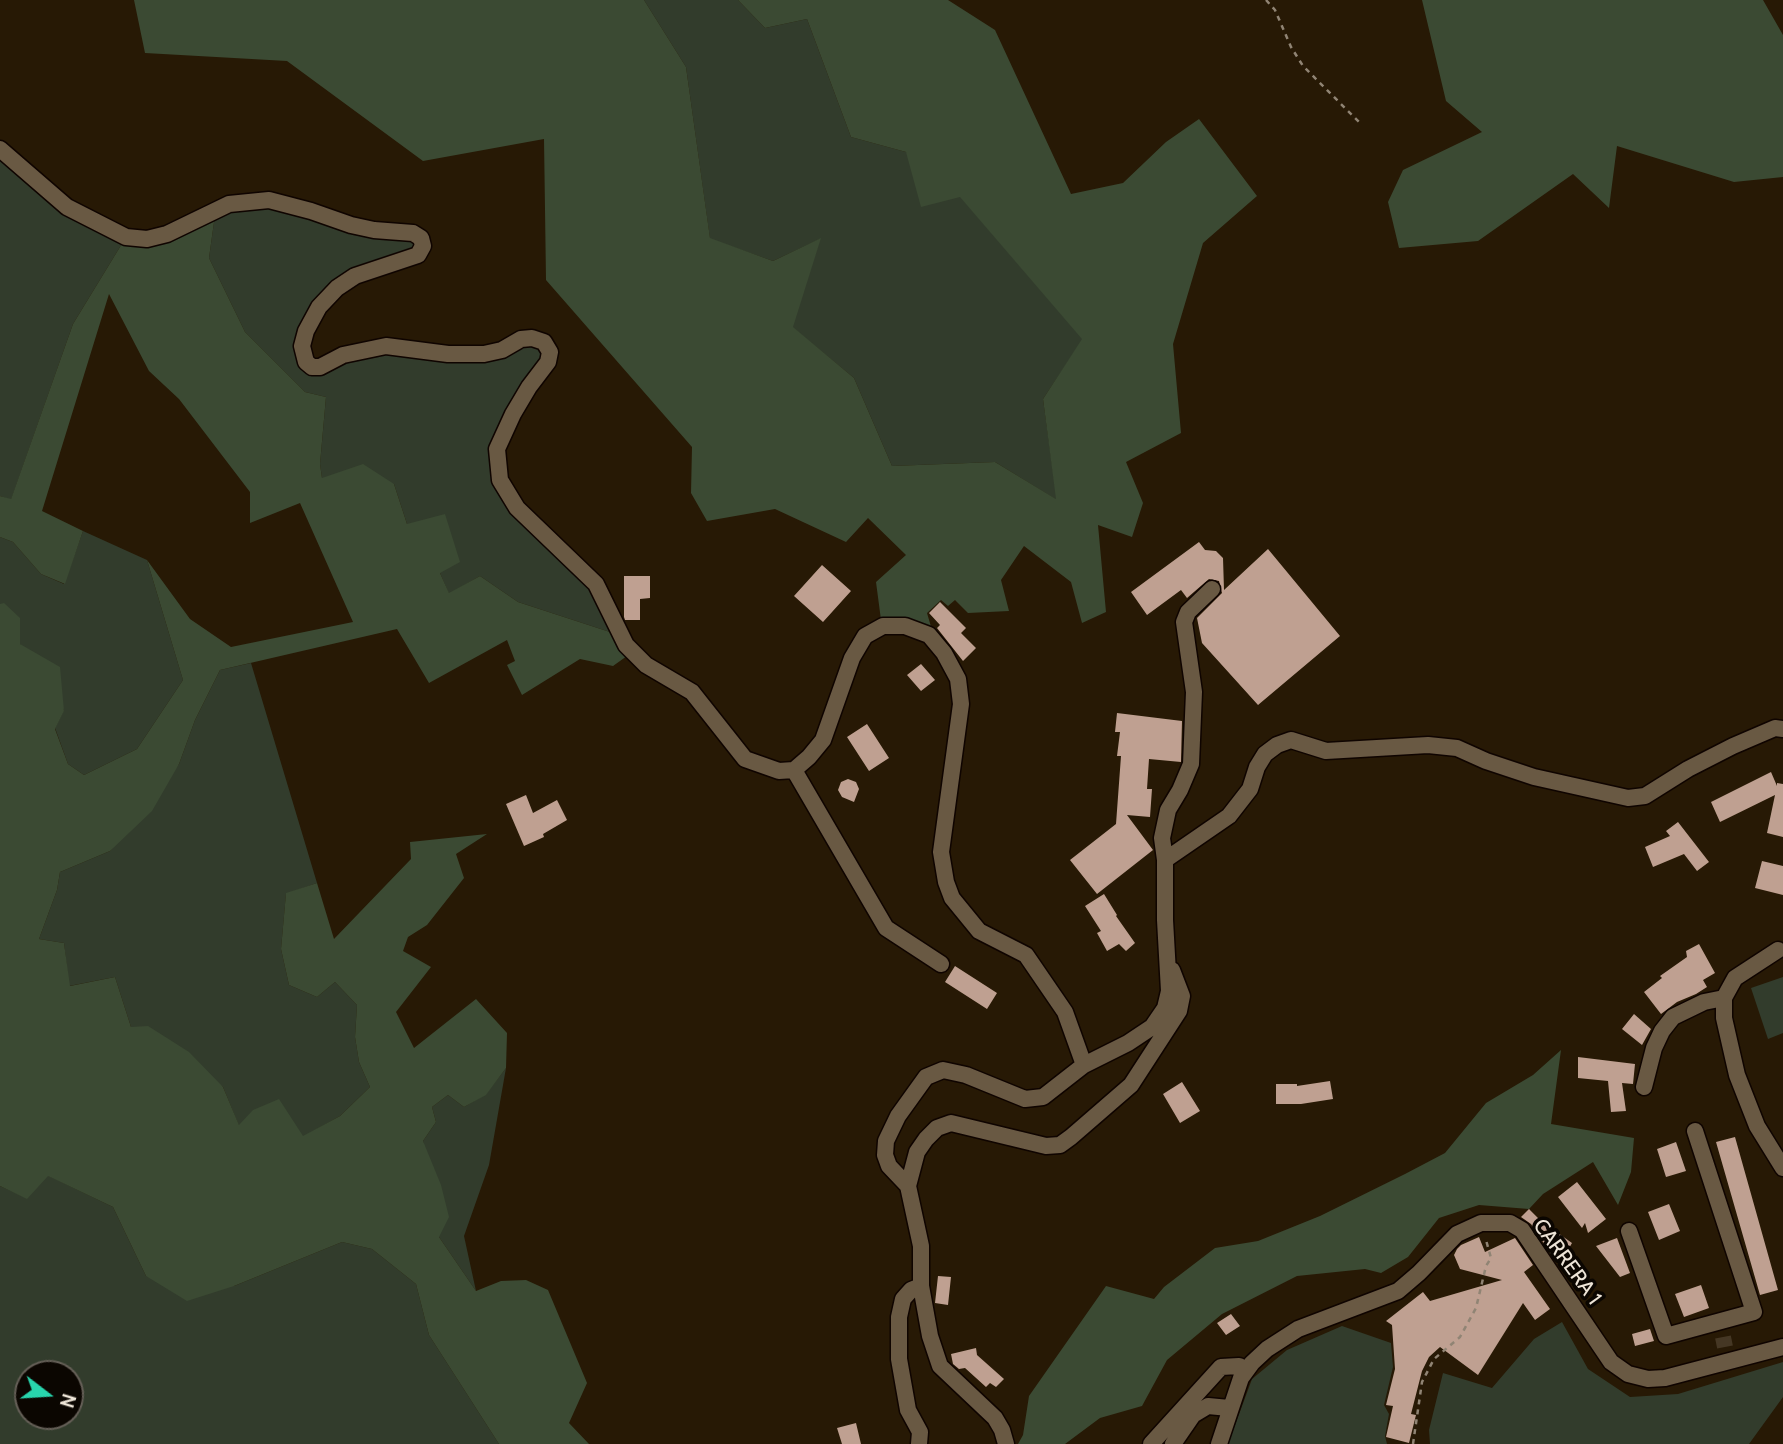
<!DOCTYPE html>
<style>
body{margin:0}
#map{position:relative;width:1783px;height:1444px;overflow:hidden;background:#271905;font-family:Cabin,sans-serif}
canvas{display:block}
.north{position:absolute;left:14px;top:1360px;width:70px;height:70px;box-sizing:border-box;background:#0b0601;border:2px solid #655f57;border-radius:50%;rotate:107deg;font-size:19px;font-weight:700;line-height:28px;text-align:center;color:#ede4d7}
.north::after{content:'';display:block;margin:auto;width:24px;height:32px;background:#28d5ad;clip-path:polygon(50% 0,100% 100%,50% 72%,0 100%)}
</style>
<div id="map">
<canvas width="1783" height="1444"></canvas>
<div class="north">N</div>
</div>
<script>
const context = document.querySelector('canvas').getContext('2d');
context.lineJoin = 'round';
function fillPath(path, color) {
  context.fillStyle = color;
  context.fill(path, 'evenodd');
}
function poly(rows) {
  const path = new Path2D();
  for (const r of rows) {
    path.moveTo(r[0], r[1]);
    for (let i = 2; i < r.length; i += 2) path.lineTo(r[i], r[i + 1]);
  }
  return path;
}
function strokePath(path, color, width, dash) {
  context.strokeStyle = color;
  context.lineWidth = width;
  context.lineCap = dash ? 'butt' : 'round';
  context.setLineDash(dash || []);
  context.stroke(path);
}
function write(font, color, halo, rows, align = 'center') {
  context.font = font + ' Cabin,sans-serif';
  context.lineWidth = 7;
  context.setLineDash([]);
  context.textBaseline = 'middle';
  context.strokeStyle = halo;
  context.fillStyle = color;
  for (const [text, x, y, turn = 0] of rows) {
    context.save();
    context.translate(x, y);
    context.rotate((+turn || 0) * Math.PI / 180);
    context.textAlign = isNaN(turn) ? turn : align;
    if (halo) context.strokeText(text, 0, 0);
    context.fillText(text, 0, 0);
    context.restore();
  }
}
fillPath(poly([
 [644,0,738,0,765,28,807,19,851,137,906,152,960,196,1083,339,1043,399,1057,500,995,462,892,466,854,378,792,327,820,239,773,261,710,239,686,67],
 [0,157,123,242,73,324,11,500,0,496],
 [269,206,416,242,414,250,314,305,302,367,345,360,370,354,523,344,540,347,544,353,492,466,591,587,613,633,518,602,480,576,449,594,440,573,407,524,394,484,322,478,320,464,326,397,305,392,245,332,209,258,215,215,231,209],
 [83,531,147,560,183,680,137,749,84,775,68,764,55,728,64,710,20,644,0,604,0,537,13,542,41,574,64,584],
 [251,663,317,883,286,894,281,949,289,985,317,997,335,982,357,1005,355,1037,359,1062,370,1087,340,1116,303,1137,239,1126,223,1087,131,1027,115,977,69,986,64,943,39,939,57,890,60,872,110,851,179,764,195,720,220,670],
 [1783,977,1783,1033,1768,1039,1751,988],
 [506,1068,489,1165,464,1236,476,1291,439,1237,423,1141,436,1122,432,1107,448,1095,464,1107,486,1094],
 [47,1175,113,1207,146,1276,234,1286,342,1242,372,1249,416,1284,429,1335,499,1444,0,1444,0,1186,27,1198],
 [28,1374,70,1374,70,1416,28,1416],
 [1562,1322,1588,1369,1630,1397,1678,1394,1783,1362,1783,1397,1749,1444,1430,1444,1429,1430,1443,1373,1492,1388,1534,1339],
 [1342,1326,1391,1343,1393,1367,1384,1405,1389,1414,1385,1436,1387,1444,1228,1444,1252,1379,1287,1350]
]), '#323c2c');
fillPath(poly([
 [134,0,644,0,686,67,710,238,773,261,821,238,793,327,854,378,892,466,995,462,1056,499,1043,399,1082,339,960,197,921,207,906,152,851,137,807,19,765,28,738,0,948,0,995,30,1071,194,1123,183,1166,142,1199,119,1257,196,1203,243,1173,344,1181,433,1126,462,1143,503,1132,537,1098,525,1106,612,1082,623,1071,582,1024,546,1001,580,1009,611,968,613,955,600,948,606,941,600,927,613,932,630,881,620,876,582,906,555,868,518,846,542,775,509,707,521,691,493,692,447,546,280,544,139,423,161,287,61,145,53],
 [1422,0,1763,0,1783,35,1783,177,1734,182,1617,146,1609,208,1573,174,1478,241,1399,248,1388,202,1403,170,1482,132,1446,101],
 [215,215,209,258,245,332,305,392,326,397,320,464,322,478,363,464,394,484,407,524,445,514,460,562,440,573,449,593,480,576,518,602,613,633,627,656,613,666,580,659,522,695,507,665,515,661,507,640,429,683,397,629,220,670,195,720,179,764,152,811,110,851,60,872,57,890,39,939,64,943,70,986,115,977,131,1027,148,1026,189,1052,223,1087,239,1125,253,1110,279,1099,303,1136,340,1116,370,1087,359,1062,355,1037,357,1005,335,982,317,997,289,985,281,949,286,893,317,883,334,939,411,859,410,842,487,834,456,854,464,878,427,925,408,937,403,951,431,967,396,1012,414,1048,476,999,507,1033,506,1068,486,1095,464,1107,448,1095,432,1107,436,1122,423,1141,441,1185,449,1217,439,1237,476,1291,501,1281,526,1280,548,1290,587,1383,569,1423,589,1444,499,1444,429,1335,416,1284,372,1249,342,1242,234,1286,187,1301,146,1276,113,1207,48,1176,27,1199,0,1186,0,604,4,603,20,618,20,644,60,667,64,711,55,729,68,764,84,775,137,749,183,680,147,560,190,619,231,647,353,622,300,503,250,523,250,492,179,399,149,371,109,294,42,511,83,531,65,584,41,574,13,542,0,537,0,496,11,499,73,324,123,242],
 [1561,1050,1551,1124,1634,1138,1631,1172,1618,1205,1593,1162,1543,1194,1529,1209,1479,1205,1439,1218,1408,1257,1381,1273,1365,1269,1297,1276,1222,1314,1167,1360,1142,1406,1100,1418,1065,1444,1018,1444,1023,1435,1029,1396,1106,1286,1154,1299,1164,1287,1215,1248,1258,1241,1320,1216,1405,1174,1445,1153,1486,1103,1533,1075]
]), '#3b4a33');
fillPath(poly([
 [1199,542,1205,550,1216,551,1223,558,1224,590,1268,549,1340,636,1258,705,1202,643,1197,618,1222,593,1219,581,1209,579,1187,598,1181,590,1147,615,1131,592],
 [822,565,851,591,823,622,794,596],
 [624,576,650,576,650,598,640,599,640,620,625,620,624,617],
 [940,602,966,628,961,633,976,648,963,661,937,628,940,625,929,613],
 [921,664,935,680,921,691,907,675],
 [1117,713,1182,721,1181,762,1149,759,1147,789,1152,789,1150,817,1127,815,1153,850,1097,894,1070,860,1116,824,1121,756,1117,756,1120,732,1115,732],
 [867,724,889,758,869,771,847,737],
 [1771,772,1777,786,1777,783,1783,784,1783,837,1767,833,1775,795,1720,822,1711,802],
 [848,779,856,782,859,789,854,802,842,797,838,790,841,782],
 [526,795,533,813,557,800,567,820,543,834,544,837,524,846,506,804],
 [1678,822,1709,862,1697,871,1684,854,1653,867,1645,847,1670,836,1666,831],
 [1762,861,1783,866,1783,895,1755,888],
 [1104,894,1117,915,1116,916,1135,943,1126,951,1119,944,1107,951,1097,933,1101,931,1085,906],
 [1699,944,1715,973,1703,980,1707,987,1696,994,1677,1002,1661,1014,1644,992,1662,978,1660,976,1687,957,1686,951],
 [955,966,997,993,987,1009,945,982],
 [1634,1014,1651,1029,1642,1045,1622,1029],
 [1578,1057,1635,1064,1633,1084,1622,1083,1626,1111,1611,1112,1608,1081,1578,1078],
 [1330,1081,1333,1099,1301,1104,1276,1104,1276,1084,1297,1084,1297,1086],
 [1182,1082,1200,1111,1180,1123,1163,1094],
 [1735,1137,1778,1290,1760,1295,1716,1142],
 [1676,1142,1686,1171,1666,1177,1657,1149],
 [1577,1182,1606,1219,1588,1233,1585,1223,1582,1228,1558,1197],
 [1669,1204,1680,1231,1659,1240,1648,1212],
 [1529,1209,1539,1219,1542,1218,1548,1226,1572,1243,1568,1250,1555,1260,1531,1224,1521,1217],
 [1479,1237,1485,1252,1515,1238,1533,1265,1524,1272,1550,1309,1535,1320,1523,1303,1478,1375,1440,1347,1429,1357,1422,1371,1411,1414,1416,1415,1409,1443,1386,1437,1393,1406,1386,1405,1395,1369,1392,1325,1386,1321,1423,1292,1430,1301,1502,1280,1460,1269,1454,1255,1457,1249,1461,1245],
 [1617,1238,1630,1273,1620,1277,1596,1246],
 [938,1276,951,1277,948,1305,935,1303],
 [1701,1285,1709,1308,1684,1317,1675,1294],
 [1231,1314,1240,1326,1226,1335,1217,1323],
 [1650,1329,1654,1341,1635,1346,1632,1334],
 [976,1348,977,1355,1004,1379,996,1387,990,1383,986,1387,965,1368,959,1369,953,1364,951,1354],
 [856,1423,861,1444,842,1444,837,1428]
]), '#bfa091');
strokePath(poly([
 [1723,1337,1725,1347]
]), '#453724', 16, [16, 8]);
const minor = poly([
 [0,149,67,207,126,237,147,239,167,234,229,204,269,200,311,211,351,225,374,230,413,233,421,238,423,246,418,255,355,276,337,288,319,307,306,331,302,346,306,362,312,367,320,367,343,355,386,346,448,354,484,354,502,350,521,339,532,338,544,342,550,352,548,362,529,387,513,414,497,449,500,480,517,508,596,584,626,645,646,665,692,692,745,759,779,771,794,770,809,757,823,740,852,658,865,636,883,626,905,626,929,635,944,653,958,679,961,704,941,852,946,882,952,898,979,931,1026,955,1065,1012,1084,1065],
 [794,770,886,928,941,964],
 [1165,860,1162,838,1168,810,1180,790,1191,764,1194,692,1184,622,1188,612,1212,589],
 [1778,950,1735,978,1724,998,1724,1018,1737,1075,1757,1126,1783,1168],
 [1644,1087,1654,1048,1662,1031,1673,1017,1704,1002,1724,998],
 [908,1186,917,1152,926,1139,937,1128,951,1123,1046,1146,1060,1145,1071,1137,1131,1085,1179,1011,1182,996,1172,970],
 [1629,1231,1666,1336,1754,1312,1695,1131],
 [919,1444,920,1432,908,1410,899,1359,899,1317,903,1299,911,1290,921,1286],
 [1006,1444,1002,1430,995,1418,940,1366,930,1336,921,1286,921,1246,908,1186,889,1166,885,1155,886,1141,898,1116,926,1077,943,1070,966,1075,1025,1099,1043,1097,1084,1065,1128,1043,1152,1027,1165,1008,1169,991,1165,920,1165,860,1229,816,1250,789,1257,767,1265,754,1277,745,1291,740,1326,751,1428,745,1457,748,1486,761,1534,777,1628,798,1645,796,1688,769,1733,746,1775,728,1783,729],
 [1151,1444,1221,1367,1239,1366,1247,1370],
 [1173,1444,1193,1415,1208,1406,1229,1408],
 [1219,1444,1241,1378,1252,1363,1267,1349,1298,1329,1398,1291,1419,1273,1457,1234,1481,1223,1510,1223,1522,1230,1611,1362,1628,1374,1648,1379,1665,1378,1783,1347]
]);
strokePath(minor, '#0f0400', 19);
strokePath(poly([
 [1266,0,1275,10,1291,47,1303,66,1359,122],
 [1413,1444,1422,1382,1434,1359,1460,1337,1476,1308,1486,1266,1491,1258,1486,1240]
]), '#908474', 2.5, [5, 5]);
strokePath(minor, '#695943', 16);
write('21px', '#ede4d7', '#0b0601', [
 ["CARRERA 1",1567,1262,54]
]);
</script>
